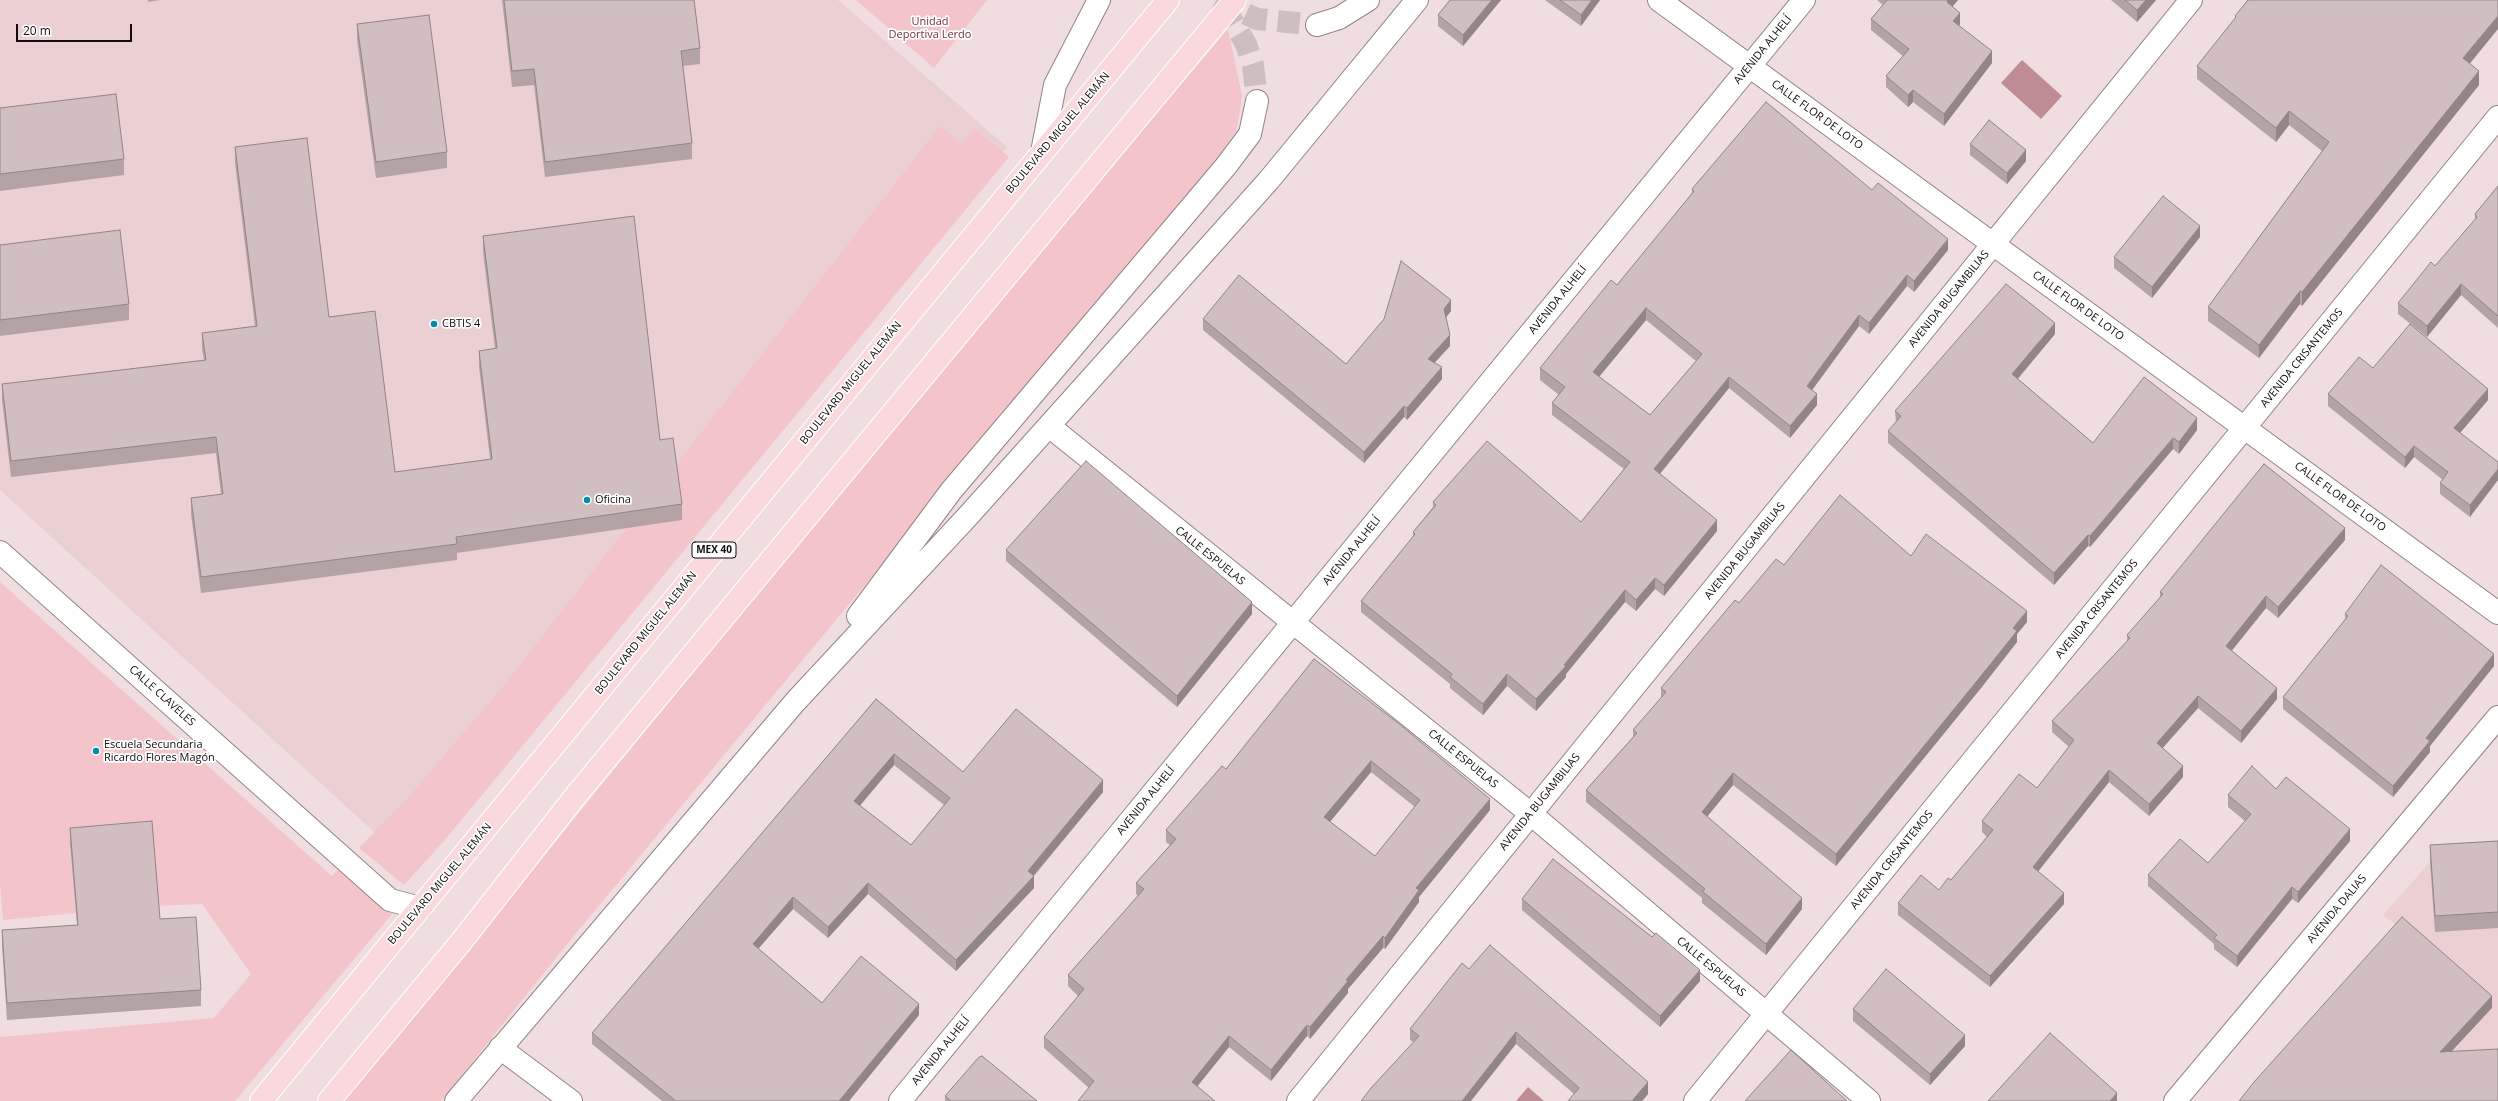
<!DOCTYPE html>
<meta charset="utf-8">
<style>
body{margin:0}
#map{position:relative;width:2498px;height:1101px;overflow:hidden;background:#efdddf;font-family:"Open Sans",sans-serif}
canvas{display:block}
.scale{position:absolute;left:16px;top:24px;width:116px;height:18px;box-sizing:border-box;border:2px solid #130d0e;border-top:0;padding-left:5px;font-size:12px;line-height:14px;white-space:nowrap;color:#130d0e;-webkit-text-stroke:3px #fff;paint-order:stroke}
</style>
<div id="map">
<canvas width="2498" height="1101"></canvas>
<div class="scale">20 m</div>
</div>
<script>
const context = document.querySelector('canvas').getContext('2d');
context.lineJoin = 'round';
function fillPath(path, color) {
  context.fillStyle = color;
  context.fill(path, 'evenodd');
}
function poly(rows) {
  const path = new Path2D();
  for (const r of rows) {
    path.moveTo(r[0], r[1]);
    for (let i = 2; i < r.length; i += 2) path.lineTo(r[i], r[i + 1]);
  }
  return path;
}
function strokePath(path, color, width, dash) {
  context.strokeStyle = color;
  context.lineWidth = width;
  context.lineCap = dash ? 'butt' : 'round';
  context.setLineDash(dash || []);
  context.stroke(path);
}
function write(font, color, halo, rows, align = 'center') {
  context.font = font + ' "Open Sans",sans-serif';
  context.lineWidth = 3.5;
  context.setLineDash([]);
  context.textBaseline = 'middle';
  context.strokeStyle = halo;
  context.fillStyle = color;
  for (const [text, x, y, turn = 0] of rows) {
    context.save();
    context.translate(x, y);
    context.rotate((+turn || 0) * Math.PI / 180);
    context.textAlign = isNaN(turn) ? turn : align;
    if (halo) context.strokeText(text, 0, 0);
    context.fillText(text, 0, 0);
    context.restore();
  }
}
fillPath(poly([
 [0,0,838,0,1007,147,1003,152,1009,157,408,863,0,490],
 [2498,858,2498,1101,2421,1087,2492,1008,2402,929,2383,915,2430,862]
]), '#ebd0d3');
fillPath(poly([
 [856,0,987,0,934,68],
 [1228,29,1242,96,1240,111,1236,131,1208,172,572,938,441,1101,343,1101,461,951,531,872,788,555,1087,194],
 [940,126,962,144,975,129,1009,157,444,841,404,885,359,848,407,799,501,689],
 [0,582,332,876,338,869,392,914,235,1101,0,1101,0,1037,214,1018,251,974,202,904,158,906,70,844,76,913,3,920,0,884]
]), '#f3c5ca');
fillPath(poly([
 [2022,60,2062,96,2041,119,2001,83],
 [1528,1087,1544,1101,1545,1101,1516,1101]
]), '#be8c92');
strokePath(poly([
 [1216,0,1257,19,1317,25],
 [1223,5,1246,44,1253,65,1257,101]
]), '#cebec0', 22, [22, 11]);
const minor = poly([
 [1659,0,2498,613],
 [1317,25,1339,18,1368,0],
 [1042,152,1055,85,1099,0],
 [1049,426,1531,814,1869,1101],
 [0,552,390,900,420,908],
 [858,616,951,491,1226,166,1250,134,1257,101],
 [500,1048,571,1101],
 [456,1101,795,702,968,516,1269,180,1417,0],
 [900,1101,1804,0],
 [1298,1101,2191,0],
 [1695,1101,2498,117],
 [2175,1101,2498,717]
]);
const major = poly([
 [261,1101,1168,0],
 [329,1101,461,942,577,794,1235,0]
]);
strokePath(minor, '#948485', 24);
strokePath(major, '#fff', 24);
strokePath(minor, '#fff', 22);
strokePath(major, '#fad9dd', 22);
fillPath(poly([
 [148,0,160,0,148,2],
 [502,0,694,0,700,48,700,64,683,66,692,143,692,159,545,177,534,85,512,87],
 [1450,0,1501,0,1463,46,1438,26,1438,15],
 [1545,0,1600,0,1581,26],
 [1877,0,1958,0,1952,7,1960,24,1959,26,1992,63,1944,126,1913,102,1908,107,1886,87,1886,76,1903,56,1871,30,1871,19,1883,5],
 [2111,0,2156,0,2137,22],
 [2235,16,2470,64,2479,85,2302,306,2300,304,2259,358,2208,321,2208,307,2322,151,2289,125,2276,142,2197,79,2197,66,2235,19],
 [357,24,447,152,447,168,376,178,357,40],
 [0,108,124,159,124,175,0,191],
 [1970,144,2026,161,2007,184,1970,155],
 [235,147,329,317,395,472,490,459,479,367,479,351,495,349,483,252,483,236,660,440,682,504,682,520,457,553,457,560,201,593,191,514,191,498,221,494,216,453,11,477,2,400,2,384,204,360,202,349,202,333,255,326,235,163],
 [2498,186,2498,328,2461,295,2427,337,2398,314,2398,303,2435,266,2475,220,2475,214],
 [1692,189,1872,190,1948,250,1914,292,1907,286,1869,334,1859,326,1812,390,1817,405,1790,438,1729,388,1660,474,1717,531,1664,596,1655,589,1636,611,1625,602,1566,674,1566,677,1536,711,1507,686,1483,715,1450,688,1450,684,1361,612,1361,601,1413,537,1413,532,1433,507,1433,502,1581,522,1624,469,1552,415,1552,403,1559,395,1540,380,1540,368,1617,285,1692,194],
 [1646,320,1696,361,1650,415,1599,377],
 [2200,237,2152,298,2114,268,2114,257],
 [0,245,129,304,129,320,0,336],
 [1451,311,1446,317,1450,346,1434,363,1442,379,1407,420,1404,417,1364,463,1203,330,1203,319,1346,364],
 [2055,334,2018,379,2093,443,2197,430,2179,454,2173,449,2090,547,2088,546,2054,585,1888,443,1888,431,1896,423,1895,411],
 [2373,368,2488,400,2460,433,2498,462,2470,517,2440,494,2440,483,2443,480,2414,457,2405,468,2328,406,2328,394],
 [2345,540,2278,618,2266,608,2231,651,2277,699,2241,743,2198,708,2163,748,2183,777,2149,816,2109,782,2038,871,2064,904,1990,987,1898,915,1898,903,1939,890,1951,880,1987,837,1982,832,1982,821,2037,788,2069,747,2052,732,2052,721,2127,641,2127,635,2160,598,2160,592],
 [1006,550,1252,614,1177,707,1006,561],
 [1911,556,2027,622,2017,634,2017,642,1981,688,1836,866,1733,785,1707,816,1802,909,1766,955,1702,903,1702,898,1586,802,1586,790,1633,737,1633,730,1661,698,1661,688,1739,603,1784,565],
 [2345,614,2494,666,2430,746,2430,752,2393,797,2283,709,2283,697,2345,621],
 [1314,659,1490,810,1419,897,1419,902,1385,949,1383,948,1348,989,1348,993,1310,1039,1307,1036,1271,1081,1229,1047,1197,1086,1089,1088,1044,1048,1044,1037,1078,996,1068,986,1068,975,1138,896,1136,894,1136,883,1170,845,1166,842,1166,830,1226,769],
 [1371,772,1415,807,1375,856,1330,822],
 [876,699,963,772,1103,792,1034,876,1034,888,956,971,868,894,828,938,793,909,758,948,822,1003,919,1015,849,1101,662,1101,592,1044,592,1033],
 [894,765,944,805,911,845,860,806],
 [2276,789,2350,841,2298,903,2292,899,2237,967,2214,949,2214,944,2148,886,2148,875,2208,863,2245,821,2228,807,2228,795],
 [70,828,160,919,201,990,201,1006,7,1020,2,946,2,930,77,925,70,844],
 [2498,841,2498,928,2435,932,2430,862,2430,845],
 [1522,899,1700,981,1660,1027,1522,910],
 [1469,969,1648,1094,1642,1101,1568,1101,1574,1094,1516,1044,1413,1042,1410,1040,1410,1029],
 [1853,1009,1965,1046,1930,1085,1853,1021],
 [945,1096,1037,1101,945,1101]
]), '#b3a3a5');
fillPath(poly([
 [1492,0,1501,0,1463,46,1463,35],
 [1592,0,1600,0,1581,26,1581,15],
 [1948,0,1958,0,1947,13,1947,2],
 [2146,0,2156,0,2137,22,2137,10],
 [1960,13,1960,24,1953,33,1953,21],
 [2498,16,2498,29,2463,72,2463,58],
 [1992,51,1992,63,1944,126,1944,114],
 [2479,71,2479,85,2302,306,2302,292],
 [1913,90,1913,102,1908,107,1908,95],
 [2289,111,2289,125,2276,142,2276,128],
 [2026,150,2026,161,2007,184,2007,173],
 [2200,226,2200,237,2152,298,2152,287],
 [1948,239,1948,250,1914,292,1914,281],
 [1907,275,1907,286,1869,334,1869,323],
 [2461,284,2461,295,2427,337,2427,326],
 [2300,291,2300,304,2259,358,2259,345],
 [1451,300,1451,311,1444,320,1444,309],
 [1646,308,1646,320,1593,384,1593,372],
 [1859,315,1859,326,1807,397,1807,386],
 [2055,323,2055,334,2012,385,2012,374],
 [1450,335,1450,346,1428,370,1428,359],
 [1442,367,1442,379,1407,420,1407,408],
 [1729,377,1729,388,1654,481,1654,469],
 [2488,389,2488,400,2454,440,2454,428],
 [1817,394,1817,405,1790,438,1790,426],
 [1404,406,1404,417,1364,463,1364,452],
 [2197,418,2197,430,2179,454,2179,442],
 [2173,438,2173,449,2090,547,2090,536],
 [2414,446,2414,457,2405,468,2405,457],
 [2498,469,2498,480,2470,517,2470,505],
 [1717,520,1717,531,1664,596,1664,585],
 [2345,528,2345,540,2278,618,2278,607],
 [2088,535,2088,546,2054,585,2054,573],
 [1655,578,1655,589,1636,611,1636,600],
 [1625,590,1625,602,1566,674,1566,677,1536,711,1536,699],
 [2266,596,2266,608,2226,658,2226,646],
 [1252,602,1252,614,1177,707,1177,696],
 [2027,611,2027,622,2017,634,2017,642,1981,688,1836,866,1836,854],
 [2494,654,2494,666,2430,746,2430,752,2393,797,2393,786,2426,738],
 [1507,674,1507,686,1483,715,1483,704],
 [2277,688,2277,699,2241,743,2241,731],
 [2198,696,2198,708,2157,754,2157,743],
 [894,754,894,765,854,812,854,801],
 [1371,761,1371,772,1324,829,1324,817],
 [2183,766,2183,777,2149,816,2149,804],
 [2109,770,2109,782,2033,878,2033,867],
 [1733,773,1733,785,1702,823,1702,812],
 [1103,780,1103,792,1028,882,1028,871],
 [1490,799,1490,810,1419,897,1419,902,1385,949,1385,938,1416,888],
 [2350,829,2350,841,2298,903,2298,892],
 [1034,876,1034,888,956,971,956,960],
 [868,883,868,894,828,938,828,927],
 [2292,887,2292,899,2237,967,2237,956],
 [2064,893,2064,904,1990,987,1990,976],
 [793,897,793,909,753,955,753,944],
 [1802,898,1802,909,1766,955,1766,944],
 [1383,936,1383,948,1348,989,1348,993,1310,1039,1310,1027,1346,980],
 [1700,970,1700,981,1660,1027,1660,1016],
 [2492,996,2492,1008,2440,1064,2440,1052],
 [919,1004,919,1015,849,1101,839,1101],
 [1307,1025,1307,1036,1271,1081,1271,1070],
 [1516,1032,1516,1044,1471,1101,1462,1101],
 [1965,1035,1965,1046,1930,1085,1930,1074],
 [1229,1036,1229,1047,1192,1093,1192,1082],
 [1648,1082,1648,1094,1642,1101,1632,1101],
 [2117,1093,2117,1101,2110,1101]
]), '#928586');
const building = poly([
 [504,0,694,0,700,48,681,51,692,143,545,162,534,69,512,71,504,0],
 [1450,0,1492,0,1463,35,1438,15,1450,0],
 [1560,0,1592,0,1581,15,1560,0],
 [1887,0,1948,0,1947,2,1960,13,1953,21,1992,51,1944,114,1913,90,1908,95,1886,76,1909,49,1871,19,1887,0],
 [2125,0,2146,0,2137,10,2125,0],
 [2248,0,2498,0,2498,16,2463,58,2479,71,2302,292,2300,291,2259,345,2208,307,2329,142,2289,111,2276,128,2197,66,2236,17,2235,16,2248,0],
 [429,15,447,152,376,162,357,24,429,15],
 [116,94,124,159,0,174,0,108,116,94],
 [1766,102,1872,190,1878,183,1948,239,1914,281,1907,275,1869,323,1859,315,1807,386,1817,394,1790,426,1729,377,1654,469,1717,520,1664,585,1655,578,1636,600,1625,590,1564,665,1566,666,1536,699,1507,674,1483,704,1450,677,1452,674,1361,601,1415,534,1413,532,1436,505,1433,502,1487,441,1581,522,1630,462,1552,403,1565,387,1540,368,1611,280,1617,285,1694,191,1692,189,1766,102],
 [1646,308,1702,354,1650,415,1593,372,1646,308],
 [1989,120,2026,150,2007,173,1970,144,1989,120],
 [307,138,329,317,375,311,395,472,492,459,479,351,497,348,483,236,634,216,660,440,673,438,682,504,456,537,457,544,201,577,191,498,223,494,216,437,11,461,2,384,206,360,202,333,257,326,235,147,307,138],
 [2498,186,2498,316,2461,284,2427,326,2398,303,2431,262,2435,266,2477,217,2475,214,2498,186],
 [2163,196,2200,226,2152,287,2114,257,2163,196],
 [120,230,129,304,0,320,0,245,120,230],
 [1401,261,1451,300,1444,309,1450,335,1428,359,1442,367,1407,408,1404,406,1364,452,1203,319,1239,275,1346,364,1384,319,1401,261],
 [2006,284,2055,323,2012,374,2093,443,2144,377,2197,418,2179,442,2173,438,2090,536,2088,535,2054,573,1888,431,1901,416,1895,411,2006,284],
 [2410,324,2488,389,2454,428,2498,462,2498,469,2470,505,2440,483,2448,472,2414,446,2405,457,2328,394,2359,357,2373,368,2410,324],
 [1086,461,1252,602,1177,696,1006,550,1086,461],
 [2264,464,2345,528,2278,607,2266,596,2226,646,2277,688,2241,731,2198,696,2157,743,2183,766,2149,804,2109,770,2033,867,2064,893,1990,976,1898,903,1921,875,1939,890,1948,878,1951,880,1993,830,1982,821,2019,774,2037,788,2074,740,2052,721,2130,638,2127,635,2163,594,2160,592,2264,464],
 [1840,495,1911,556,1926,534,2027,611,2013,628,2017,631,1981,676,1836,854,1733,773,1702,812,1802,898,1766,944,1702,891,1705,889,1586,790,1637,733,1633,730,1666,692,1661,688,1735,600,1739,603,1776,559,1784,565,1840,495],
 [2381,565,2494,654,2426,738,2430,741,2393,786,2283,697,2348,616,2345,614,2381,565],
 [1314,659,1398,723,1490,799,1416,888,1419,890,1385,938,1383,936,1346,980,1348,981,1310,1027,1307,1025,1271,1070,1229,1036,1192,1082,1215,1101,1078,1101,1094,1081,1044,1037,1084,989,1068,975,1144,889,1136,883,1176,839,1166,830,1222,766,1226,769,1314,659],
 [1371,761,1420,800,1375,856,1324,817,1371,761],
 [876,699,963,772,1016,709,1103,780,1028,871,1034,876,956,960,868,883,828,927,793,897,753,944,822,1003,861,956,919,1004,839,1101,676,1101,592,1033,876,699],
 [894,754,950,798,911,845,854,801,894,754],
 [2252,766,2276,789,2286,777,2350,829,2298,892,2292,887,2237,956,2214,938,2217,935,2148,875,2180,839,2208,863,2251,814,2228,795,2252,766],
 [152,821,160,919,196,917,201,990,7,1003,2,930,78,925,70,828,152,821],
 [2498,841,2498,912,2435,916,2430,845,2498,841],
 [1553,859,1652,937,1656,933,1700,970,1660,1016,1522,899,1553,859],
 [2402,917,2492,996,2440,1052,2498,1049,2498,1101,2239,1101,2254,1082,2402,917],
 [1490,945,1648,1082,1632,1101,1568,1101,1579,1088,1516,1032,1462,1101,1361,1101,1371,1088,1419,1036,1410,1029,1462,963,1469,969,1490,945],
 [1886,969,1965,1035,1930,1074,1853,1009,1886,969],
 [2050,1033,2117,1093,2110,1101,1988,1101,2050,1033],
 [1791,1050,1847,1101,1745,1101,1791,1050],
 [982,1056,1037,1101,951,1101,945,1096,979,1057,982,1056]
]);
fillPath(building, '#d0bec0');
strokePath(building, '#928586', 1);
for (const [x, y, r, color] of [
 [434,324,4,"#018caa"],
 [587,500,4,"#018caa"],
 [96,751,4,"#018caa"]
]) {
  const dot = new Path2D();
  dot.arc(x, y, r, 0, 2 * Math.PI);
  context.fillStyle = color;
  context.fill(dot);
  strokePath(dot, '#fff', 1.5);
}
for (const [x, y, w] of [
 [714,550,44]
]) {
  const box = new Path2D();
  box.roundRect(x - w / 2, y - 8, w, 16, 3);
  context.fillStyle = '#fff';
  context.fill(box);
  strokePath(box, '#130d0e', 1);
}
write('bold 10px', '#130d0e', null, [
 ["MEX 40",714,550]
]);
write('11px', '#71313d', '#fff', [
 ["Unidad",930,22],
 ["Deportiva Lerdo",930,35]
]);
write('11px', '#130d0e', '#fff', [
 ["AVENIDA ALHELÍ",1763,50,-51],
 ["CALLE FLOR DE LOTO",1817,115,36],
 ["BOULEVARD MIGUEL ALEMÁN",1058,133,-50],
 ["AVENIDA BUGAMBILIAS",1949,299,-51],
 ["AVENIDA ALHELÍ",1558,300,-51],
 ["CALLE FLOR DE LOTO",2078,306,36],
 ["AVENIDA CRISANTEMOS",2302,358,-51],
 ["BOULEVARD MIGUEL ALEMÁN",851,383,-51],
 ["CALLE FLOR DE LOTO",2340,497,36],
 ["AVENIDA ALHELÍ",1352,551,-51],
 ["AVENIDA BUGAMBILIAS",1745,551,-51],
 ["CALLE ESPUELAS",1210,556,39],
 ["AVENIDA CRISANTEMOS",2097,609,-51],
 ["BOULEVARD MIGUEL ALEMÁN",646,633,-51],
 ["CALLE CLAVELES",162,696,42],
 ["CALLE ESPUELAS",1463,759,39],
 ["AVENIDA ALHELÍ",1146,801,-51],
 ["AVENIDA BUGAMBILIAS",1540,802,-51],
 ["AVENIDA CRISANTEMOS",1892,860,-51],
 ["BOULEVARD MIGUEL ALEMÁN",440,884,-50],
 ["AVENIDA DALIAS",2337,909,-50],
 ["CALLE ESPUELAS",1711,967,40],
 ["AVENIDA ALHELÍ",941,1051,-51]
]);
write('11px', '#130d0e', '#fff', [
 ["CBTIS 4",442,324],
 ["Oficina",595,500],
 ["Escuela Secundaria",104,745],
 ["Ricardo Flores Magón",104,758]
], 'left');
</script>
